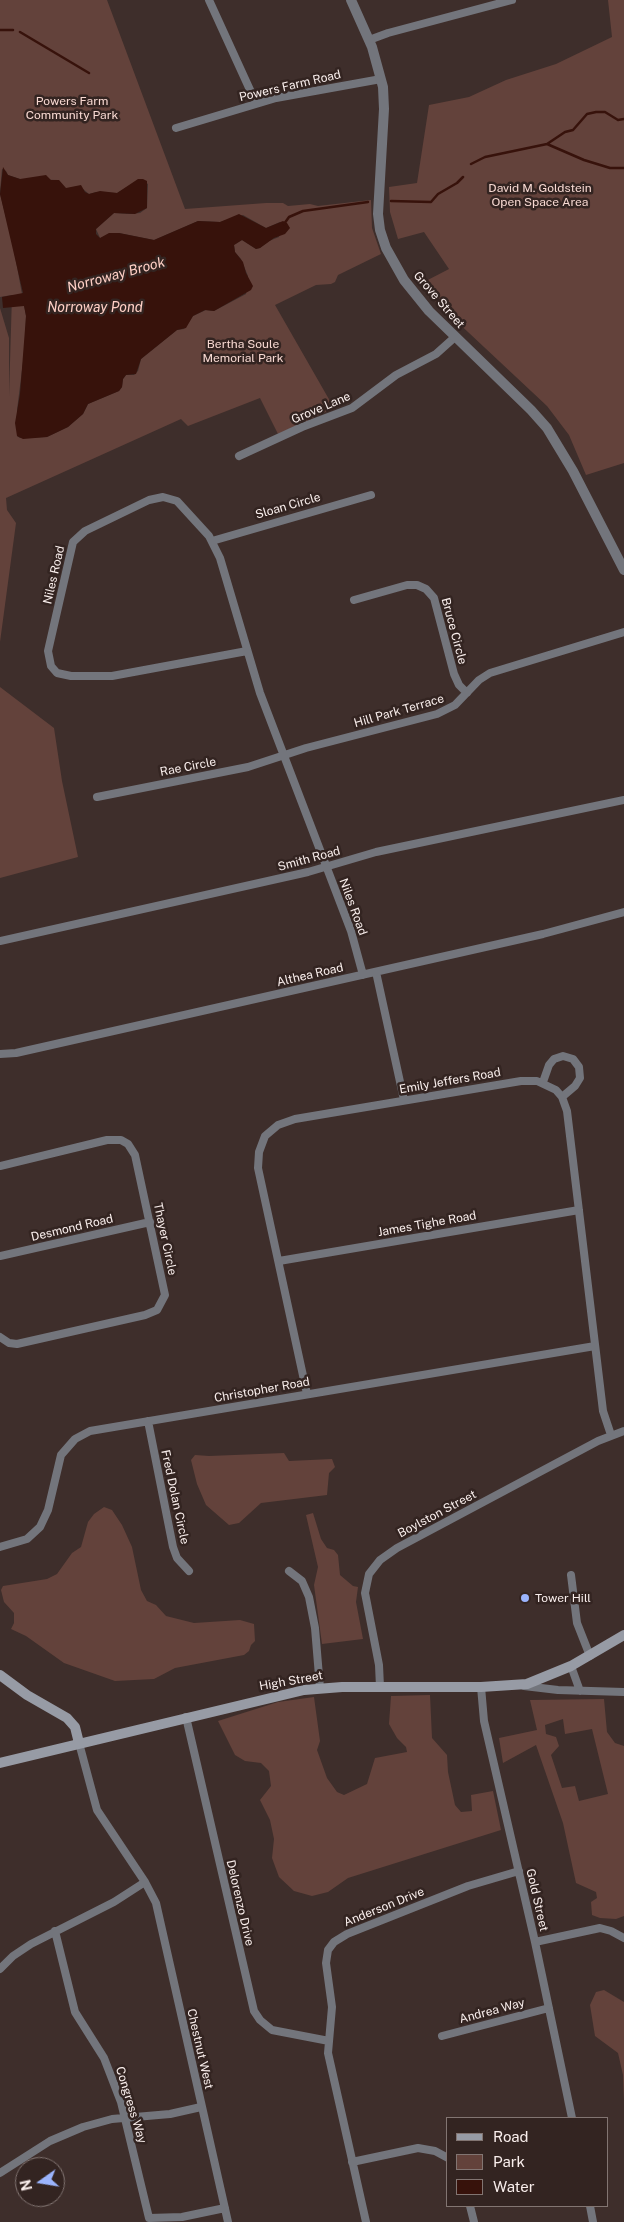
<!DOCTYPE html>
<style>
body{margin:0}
#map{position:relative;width:624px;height:2222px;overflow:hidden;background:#3e2e2b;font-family:"Public Sans",sans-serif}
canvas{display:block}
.legend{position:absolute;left:446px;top:2117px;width:162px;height:90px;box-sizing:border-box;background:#332421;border:1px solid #827572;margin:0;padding:6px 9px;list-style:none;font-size:15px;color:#f9eeec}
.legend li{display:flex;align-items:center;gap:10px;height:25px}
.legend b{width:25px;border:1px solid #827572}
.north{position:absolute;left:15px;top:2157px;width:50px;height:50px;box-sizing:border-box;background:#332421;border:1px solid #827572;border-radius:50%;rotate:257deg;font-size:14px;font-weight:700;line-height:20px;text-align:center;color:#f9eeec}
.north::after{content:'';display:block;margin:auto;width:18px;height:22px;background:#9bb4fd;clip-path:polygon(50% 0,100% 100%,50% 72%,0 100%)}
</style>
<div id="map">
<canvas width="624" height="2222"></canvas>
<ul class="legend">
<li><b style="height:6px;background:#979ba5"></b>Road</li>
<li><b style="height:14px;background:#63423b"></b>Park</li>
<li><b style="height:14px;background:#37120b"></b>Water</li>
</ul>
<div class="north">N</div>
</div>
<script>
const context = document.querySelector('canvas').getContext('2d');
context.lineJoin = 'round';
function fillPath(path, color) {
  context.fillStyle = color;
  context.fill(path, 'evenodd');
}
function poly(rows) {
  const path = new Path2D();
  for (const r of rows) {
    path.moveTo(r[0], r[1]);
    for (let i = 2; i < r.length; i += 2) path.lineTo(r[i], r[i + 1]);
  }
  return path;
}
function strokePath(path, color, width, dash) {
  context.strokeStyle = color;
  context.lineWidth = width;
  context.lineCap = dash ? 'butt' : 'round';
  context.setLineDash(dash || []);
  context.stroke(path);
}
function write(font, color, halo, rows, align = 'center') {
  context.font = font + ' "Public Sans",sans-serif';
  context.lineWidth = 5;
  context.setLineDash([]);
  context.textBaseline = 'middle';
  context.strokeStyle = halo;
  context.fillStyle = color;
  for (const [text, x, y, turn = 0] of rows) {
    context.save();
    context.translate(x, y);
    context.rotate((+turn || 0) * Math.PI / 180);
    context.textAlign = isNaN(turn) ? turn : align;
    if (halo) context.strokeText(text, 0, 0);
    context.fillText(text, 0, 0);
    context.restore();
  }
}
fillPath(poly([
 [0,0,107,0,185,209,266,203,283,203,288,206,310,204,318,206,371,200,372,228,381,254,338,275,335,282,331,284,316,285,275,305,334,408,278,434,260,398,188,426,181,419,6,498,7,510,16,523,0,642,0,308,9,338,9,396,12,295,0,297,0,194,13,245,26,316,25,346,17,410,17,436,20,438,47,437,68,427,83,414,88,404,119,391,122,387,123,379,126,375,134,375,138,371,141,359,177,330,184,329,193,316,206,310,214,311,246,294,248,276,241,259,235,252,234,245,242,240,256,249,260,248,269,241,279,237,280,222,266,228,243,215,220,222,198,221,154,240,119,233,100,238,96,229,114,213,130,214,140,213,147,208,148,184,141,179,117,193,96,192,89,194,83,189,65,188,58,180,20,179,8,175,6,171,2,169,0,191],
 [608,0,624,0,624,463,586,475,569,435,547,406,437,303,420,284,449,269,424,232,398,239,390,212,389,187,417,183,429,105,469,97,506,80,556,64,612,37],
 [0,687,54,728,62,781,78,857,0,878],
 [284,1453,289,1461,332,1459,335,1467,329,1473,327,1495,261,1503,239,1523,229,1525,206,1505,197,1484,191,1460,195,1455,209,1456],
 [104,1507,112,1510,122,1525,132,1547,141,1590,147,1601,156,1605,166,1616,194,1623,240,1620,254,1624,255,1641,251,1645,249,1651,244,1655,175,1668,154,1679,115,1681,64,1663,26,1636,11,1629,14,1623,14,1613,4,1602,1,1590,3,1586,47,1579,57,1574,72,1553,81,1547,88,1522,94,1514],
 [313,1513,321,1539,327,1548,334,1550,338,1555,340,1575,353,1586,358,1587,356,1602,363,1639,322,1644,314,1585,318,1567,306,1515],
 [430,1695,432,1738,447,1755,448,1772,455,1805,461,1812,472,1811,471,1795,493,1791,501,1830,348,1878,328,1892,312,1896,294,1891,279,1877,272,1858,274,1839,270,1820,260,1800,271,1786,269,1771,261,1763,245,1761,235,1755,218,1721,278,1702,314,1697,320,1741,317,1750,327,1778,337,1792,344,1795,367,1784,375,1758,407,1752,406,1747,397,1738,389,1724,391,1696],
 [604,1699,607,1732,615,1743,624,1746,624,1916,616,1919,600,1918,592,1915,591,1902,597,1898,596,1892,576,1883,563,1823,536,1745,503,1763,499,1738,537,1730,530,1700],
 [563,1719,565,1734,592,1729,608,1794,579,1801,575,1786,562,1788,551,1755,559,1746,556,1737,546,1734,545,1725],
 [604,1990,624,2002,624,2101,623,2075,618,2053,595,2036,590,2005,596,1992]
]), '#63423b');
fillPath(poly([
 [3,167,8,175,20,179,46,175,51,180,59,180,66,188,81,185,85,192,89,194,100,191,117,193,138,179,143,179,147,181,147,208,135,214,114,213,96,229,96,234,100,238,109,233,119,233,154,240,198,221,220,222,239,214,266,228,283,221,287,223,290,228,285,234,274,238,260,248,256,249,242,240,234,245,235,252,243,262,246,273,253,286,251,290,214,311,205,310,193,316,186,328,177,330,141,359,136,374,126,375,123,379,122,387,119,391,88,404,83,414,68,427,47,437,23,439,17,436,15,423,20,394,26,316,24,306,3,308,2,297,23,293,0,194]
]), '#37120b');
strokePath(poly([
 [0,30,13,30],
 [20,32,89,73],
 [547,144,565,132,573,130,587,114,596,112,605,112,618,120,624,119],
 [471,164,485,157,547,144,584,160,610,168,624,168],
 [391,201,431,202,438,194,457,183,463,177],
 [284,224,289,217,303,211,368,202]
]), '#37120b', 2.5);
strokePath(poly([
 [209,0,256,103],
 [369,40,388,33,512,0],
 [176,128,276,98,381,79],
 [239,456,302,427,352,408,396,375,436,354,455,337],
 [212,541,371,495],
 [354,600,407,585,417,585,426,589,434,598,454,674,459,685,467,693],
 [247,651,112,676,71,676,57,673,51,666,48,651,73,542,85,531,149,500,163,497,177,501,209,536,220,558,260,693,351,931,363,975],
 [97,797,248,767,306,748,437,714,455,705,479,680,490,673,624,632],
 [0,941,308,872,376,852,624,800],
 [376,972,404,1100],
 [0,1054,16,1053,348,978,543,934,624,912],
 [543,1082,549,1065,554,1059,563,1056,573,1059,579,1067,580,1078,575,1086,562,1097],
 [0,1166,107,1140,121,1140,128,1144,135,1155,165,1295,157,1310,145,1315,17,1344,9,1343,0,1337],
 [0,1256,150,1222],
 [279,1261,579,1210],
 [307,1394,258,1168,259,1152,265,1136,278,1125,295,1119,521,1081,537,1081,556,1090,562,1097,567,1111,603,1411,611,1435],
 [148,1421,173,1547,177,1558,189,1571],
 [0,1547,27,1539,40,1527,48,1510,61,1455,75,1439,90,1431,595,1346],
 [289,1571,302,1581,309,1597,315,1628,320,1688],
 [571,1575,577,1623,590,1656],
 [571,1666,580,1691],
 [524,1686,558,1690,624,1692],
 [380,1687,379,1665,365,1593,369,1574,380,1560,397,1548,598,1441,624,1431],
 [481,1687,484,1721,535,1942,572,2118],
 [186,1717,254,2011,260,2020,272,2030,329,2041],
 [79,1743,97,1810,145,1882,156,1903,228,2222],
 [55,1931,75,2012,104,2058,121,2102,149,2218,182,2217,225,2208],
 [535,1942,600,1928,611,1931,624,1938],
 [0,1969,13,1956,31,1944,114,1902,145,1882],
 [442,2036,549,2008],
 [352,2162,418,2148,435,2151,448,2158],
 [0,2173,50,2141,83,2127,112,2119,170,2114,201,2107],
 [470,2206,474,2222],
 [590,2206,593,2222],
 [366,2222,328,2053,332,2007,326,1963,328,1950,334,1942,347,1934,468,1886,519,1871]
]), '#73757c', 8);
strokePath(poly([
 [351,0,372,47,383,87,384,109,378,214,380,230,386,248,404,280,429,311,531,410,547,428,573,471,624,570]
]), '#73757c', 10);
strokePath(poly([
 [0,1675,27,1695,67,1718,75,1727,79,1743],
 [0,1763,304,1690,342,1687,481,1687,527,1684,571,1666,624,1635]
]), '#979ba5', 10);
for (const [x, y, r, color] of [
 [525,1598,5,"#9bb4fd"]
]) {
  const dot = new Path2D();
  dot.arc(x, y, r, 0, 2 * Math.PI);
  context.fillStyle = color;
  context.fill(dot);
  strokePath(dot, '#332421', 2);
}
write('12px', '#f9eeec', '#332421', [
 ["Powers Farm Road",290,86,-13],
 ["Grove Street",439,300,49],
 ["Grove Lane",321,408,-23],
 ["Sloan Circle",288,506,-16],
 ["Niles Road",54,575,-77],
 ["Bruce Circle",454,631,75],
 ["Hill Park Terrace",399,711,-16],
 ["Rae Circle",188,767,-11],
 ["Smith Road",309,859,-15],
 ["Niles Road",353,907,70],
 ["Althea Road",310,975,-13],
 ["Emily Jeffers Road",450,1081,-10],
 ["James Tighe Road",427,1224,-10],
 ["Desmond Road",72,1228,-13],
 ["Thayer Circle",165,1239,78],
 ["Christopher Road",262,1390,-10],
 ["Fred Dolan Circle",175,1497,78],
 ["Boylston Street",437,1514,-28],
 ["High Street",291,1681,-10],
 ["Gold Street",537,1900,77],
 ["Delorenzo Drive",240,1903,77],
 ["Anderson Drive",384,1907,-22],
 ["Andrea Way",492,2011,-15],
 ["Chestnut West",200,2049,77],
 ["Congress Way",131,2105,73]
]);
write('12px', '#f8d9d2', '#332421', [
 ["Powers Farm",72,101],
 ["Community Park",72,115],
 ["David M. Goldstein",540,188],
 ["Open Space Area",540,202],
 ["Bertha Soule",243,344],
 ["Memorial Park",243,358]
]);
write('12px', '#f9eeec', '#332421', [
 ["Tower Hill",535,1598]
], 'left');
write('italic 14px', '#ffd0c6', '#332421', [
 ["Norroway Brook",116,275,-15],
 ["Norroway Pond",95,308]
]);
</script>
